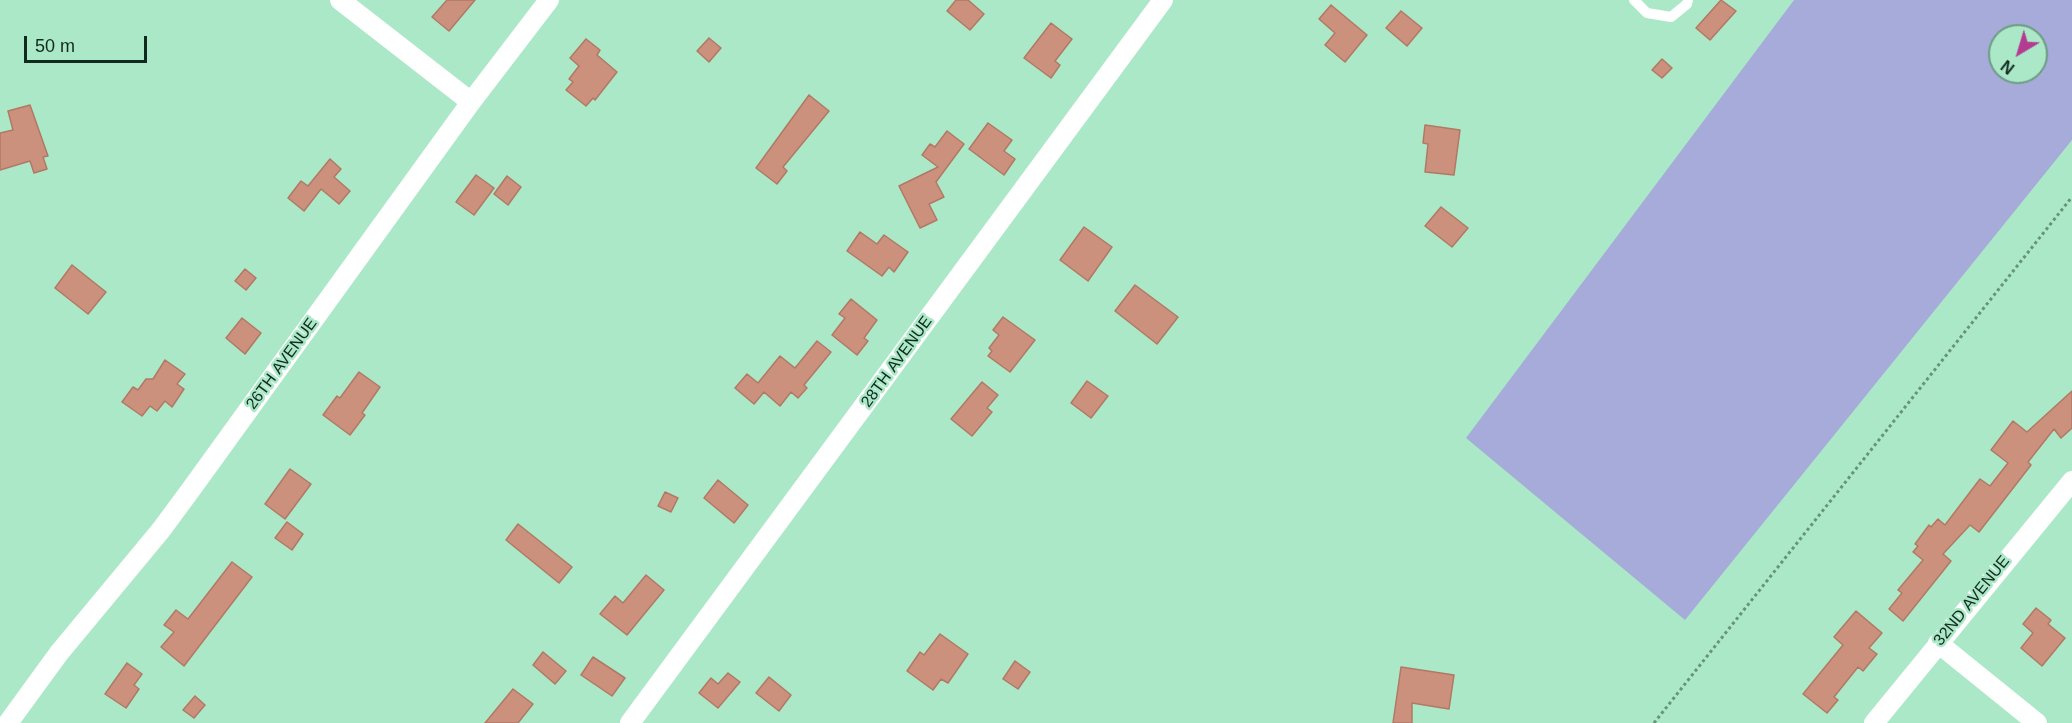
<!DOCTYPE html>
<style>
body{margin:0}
#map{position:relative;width:2072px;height:723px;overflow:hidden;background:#abe8c7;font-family:Helvetica,sans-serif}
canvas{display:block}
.north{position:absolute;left:1988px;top:24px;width:60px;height:60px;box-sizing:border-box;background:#abe8c7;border:2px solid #6d9c83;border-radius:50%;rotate:218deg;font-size:16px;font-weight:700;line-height:24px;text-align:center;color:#112a1e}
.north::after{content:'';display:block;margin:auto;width:21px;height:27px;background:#b33c92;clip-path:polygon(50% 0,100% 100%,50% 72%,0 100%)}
.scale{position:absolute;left:24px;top:36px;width:123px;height:27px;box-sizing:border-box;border:3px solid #112a1e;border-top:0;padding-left:8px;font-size:18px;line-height:21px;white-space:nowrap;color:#112a1e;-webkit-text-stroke:4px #abe8c7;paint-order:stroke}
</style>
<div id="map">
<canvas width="2072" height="723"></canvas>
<div class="north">N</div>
<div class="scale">50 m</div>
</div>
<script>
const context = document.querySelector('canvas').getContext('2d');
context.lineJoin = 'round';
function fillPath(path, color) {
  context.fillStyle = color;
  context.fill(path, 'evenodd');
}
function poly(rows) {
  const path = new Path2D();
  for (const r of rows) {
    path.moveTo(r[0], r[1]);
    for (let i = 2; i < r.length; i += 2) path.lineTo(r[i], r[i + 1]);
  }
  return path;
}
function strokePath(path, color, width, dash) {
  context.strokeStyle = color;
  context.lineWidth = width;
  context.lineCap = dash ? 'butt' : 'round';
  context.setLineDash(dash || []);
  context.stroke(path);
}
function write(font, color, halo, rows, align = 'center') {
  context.font = font + ' Helvetica,sans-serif';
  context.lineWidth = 5;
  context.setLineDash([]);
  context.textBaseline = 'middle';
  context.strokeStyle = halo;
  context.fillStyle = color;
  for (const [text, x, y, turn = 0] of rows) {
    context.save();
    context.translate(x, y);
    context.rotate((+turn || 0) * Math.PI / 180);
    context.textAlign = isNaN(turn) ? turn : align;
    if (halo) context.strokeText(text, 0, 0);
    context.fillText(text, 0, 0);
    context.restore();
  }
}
fillPath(poly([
 [1794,0,2072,0,2072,140,1685,620,1466,438],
 [2000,36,2036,36,2036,72,2000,72]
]), '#a6abd9');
const building = poly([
 [447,0,475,0,449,31,432,17,447,0],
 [956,0,968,0,984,14,970,30,947,11,956,0],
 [1721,0,1736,11,1710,40,1696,28,1721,0],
 [1331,5,1367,35,1345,62,1325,45,1335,33,1319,19,1331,5],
 [1401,11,1422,28,1407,46,1386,28,1401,11],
 [1051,23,1072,39,1055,61,1060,65,1051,78,1024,58,1051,23],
 [709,38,721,48,709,62,697,51,709,38],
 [586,39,600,50,597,55,617,72,595,100,593,98,586,106,566,90,573,82,569,79,579,66,570,58,586,39],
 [1662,59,1672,68,1662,78,1652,70,1662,59],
 [809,95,829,111,783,167,787,171,777,184,756,168,809,95],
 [30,105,48,156,43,157,47,169,34,173,30,161,0,170,0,133,13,130,8,111,30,105],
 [988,123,1012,140,1004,151,1015,159,1004,175,969,149,988,123],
 [1425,125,1460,130,1454,175,1425,172,1428,144,1423,143,1425,125],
 [947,131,964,144,936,182,944,197,929,204,937,220,920,228,899,186,938,167,922,155,930,144,935,147,947,131],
 [330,159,341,169,334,177,350,191,339,204,321,189,304,211,288,198,301,181,308,186,330,159],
 [476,175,494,188,474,215,456,202,476,175],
 [507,176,521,187,508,205,494,194,507,176],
 [1441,207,1468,228,1452,247,1425,226,1441,207],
 [1084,227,1112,247,1088,281,1060,260,1084,227],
 [860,232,877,244,884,235,908,252,894,272,889,267,882,276,847,251,860,232],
 [72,265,106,292,88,314,55,288,72,265],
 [245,269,256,278,246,290,235,281,245,269],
 [1135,285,1178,317,1157,344,1115,311,1135,285],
 [851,299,877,320,864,338,868,341,857,355,832,335,845,318,839,314,851,299],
 [1003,317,1035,340,1010,372,988,356,992,351,989,348,999,335,993,330,1003,317],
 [242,318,261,333,245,354,226,338,242,318],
 [817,341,831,352,804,385,807,388,798,398,791,392,780,406,764,392,754,404,735,388,747,374,758,383,780,356,795,368,817,341],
 [165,360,185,374,177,384,184,389,172,407,165,401,157,411,150,406,142,416,122,402,133,387,138,390,146,379,153,379,165,360],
 [359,372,380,387,362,413,365,415,350,435,323,415,337,396,340,398,359,372],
 [1087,381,1108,396,1091,418,1071,403,1087,381],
 [982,382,998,395,987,408,992,412,972,436,951,419,982,382],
 [2072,391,2072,428,2061,438,2054,429,2028,462,2031,465,1979,532,1970,525,1943,554,1951,561,1903,621,1889,609,1902,593,1898,590,1923,560,1913,552,1918,546,1915,544,1929,525,1931,527,1938,519,1945,525,1980,479,1990,486,2008,463,1991,450,2013,421,2027,432,2072,391],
 [290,469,311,484,285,519,265,504,290,469],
 [718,480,748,505,734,523,704,498,718,480],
 [665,492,678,498,671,512,658,506,665,492],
 [287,522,303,534,292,550,275,538,287,522],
 [518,524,572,567,559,583,506,540,518,524],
 [232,562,252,577,184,666,161,647,174,632,164,625,176,610,188,619,232,562],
 [646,575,664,590,627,635,600,614,615,596,623,603,646,575],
 [2036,608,2051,620,2048,624,2065,638,2042,666,2021,648,2033,633,2023,624,2036,608],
 [1856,611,1882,633,1869,648,1877,654,1863,671,1858,667,1834,697,1838,700,1827,713,1803,694,1843,645,1834,637,1856,611],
 [940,634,968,654,948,683,941,679,933,690,907,671,920,652,924,655,940,634],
 [543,652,566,671,555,684,533,665,543,652],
 [593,657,625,678,612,696,581,675,593,657],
 [1015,661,1030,672,1018,689,1003,679,1015,661],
 [127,663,142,674,134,685,139,689,126,708,105,694,127,663],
 [1401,667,1454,675,1449,709,1412,703,1412,723,1393,723,1401,667],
 [728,673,740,682,718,708,699,693,711,678,718,684,728,673],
 [769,677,791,695,779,711,756,693,769,677],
 [513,689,533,704,518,723,485,723,513,689],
 [195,696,205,705,194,718,183,710,195,696]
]);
fillPath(building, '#cb917c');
strokePath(building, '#b17965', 1.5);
strokePath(poly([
 [1654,723,2072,197]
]), '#66937c', 3, [3, 3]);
strokePath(poly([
 [1634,0,1647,13,1671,17,1687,4,1688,0]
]), '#fff', 10);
strokePath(poly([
 [340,0,471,102],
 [1938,643,2037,723],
 [8,723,59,653,161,530,192,488,471,102,549,0],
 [630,723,1163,0],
 [1874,723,2072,481]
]), '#fff', 20);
write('16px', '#112a1e', '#abe8c7', [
 ["28TH AVENUE",897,362,-54],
 ["26TH AVENUE",282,364,-54],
 ["32ND AVENUE",1972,601,-51]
]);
</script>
